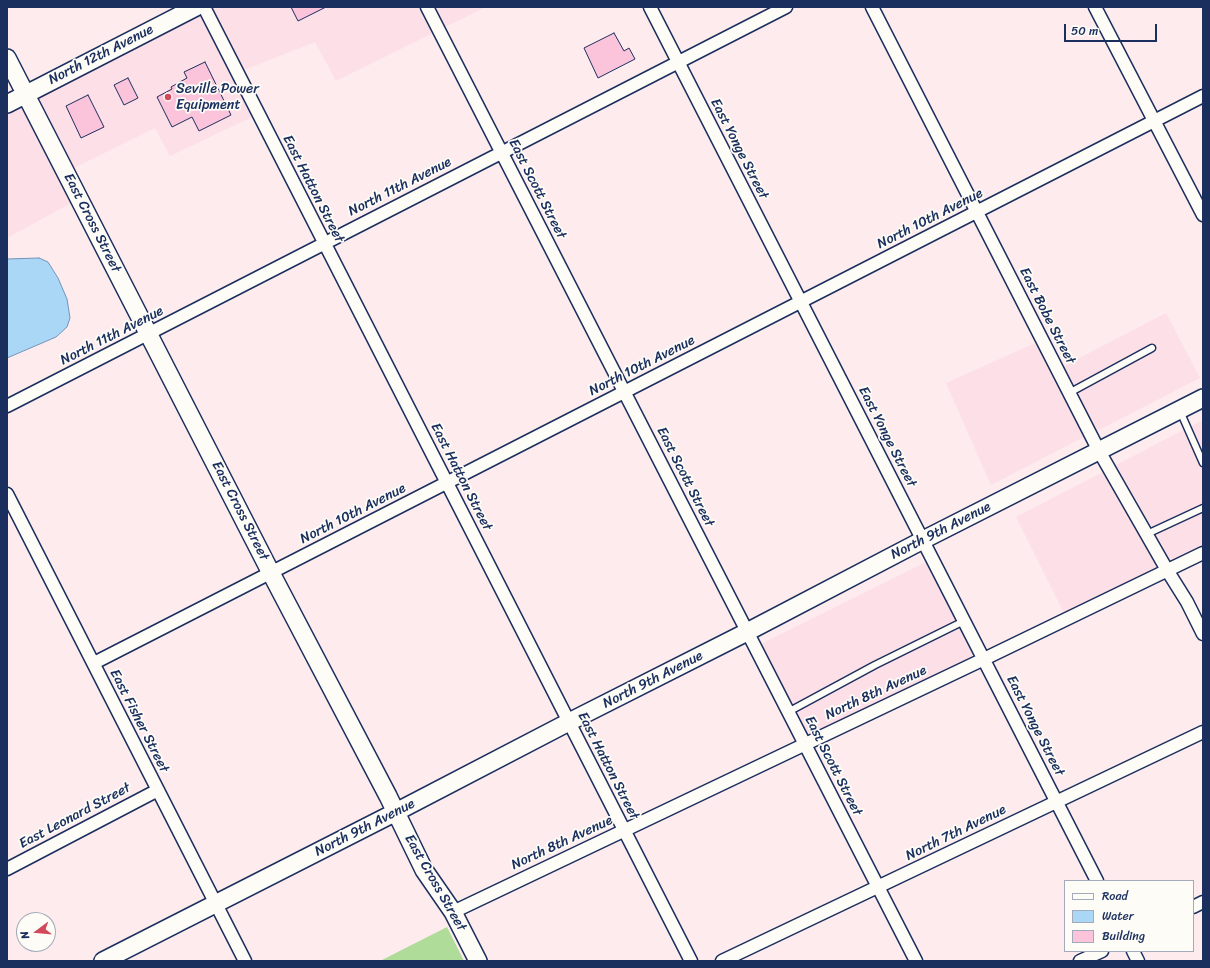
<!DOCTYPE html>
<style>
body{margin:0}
#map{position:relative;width:1210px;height:968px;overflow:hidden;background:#fdebee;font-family:Sriracha,sans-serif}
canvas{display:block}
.frame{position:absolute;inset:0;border:8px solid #1b2f5e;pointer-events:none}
.legend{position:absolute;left:1064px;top:880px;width:130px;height:72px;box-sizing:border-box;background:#fdfcf7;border:1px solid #a3aaba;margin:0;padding:5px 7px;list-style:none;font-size:12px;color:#1b2f5e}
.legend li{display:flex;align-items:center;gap:8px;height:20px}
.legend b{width:20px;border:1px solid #a3aaba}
.north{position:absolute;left:16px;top:912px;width:40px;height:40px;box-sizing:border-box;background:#fdfcf7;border:1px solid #a3aaba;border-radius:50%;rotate:254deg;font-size:11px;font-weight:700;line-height:16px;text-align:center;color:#1b2f5e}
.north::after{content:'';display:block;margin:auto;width:14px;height:18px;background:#d1495b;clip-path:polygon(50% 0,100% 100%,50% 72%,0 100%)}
.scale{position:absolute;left:1064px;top:24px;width:93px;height:18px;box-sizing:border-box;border:2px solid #1b2f5e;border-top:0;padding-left:5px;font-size:12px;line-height:14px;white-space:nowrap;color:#1b2f5e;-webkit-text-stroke:3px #fdfcf7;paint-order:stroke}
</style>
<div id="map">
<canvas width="1210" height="968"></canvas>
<div class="frame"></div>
<ul class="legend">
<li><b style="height:5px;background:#fdfcf7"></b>Road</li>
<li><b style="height:11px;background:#aad7f6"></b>Water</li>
<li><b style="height:11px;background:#fcc4da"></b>Building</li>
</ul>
<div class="north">N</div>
<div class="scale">50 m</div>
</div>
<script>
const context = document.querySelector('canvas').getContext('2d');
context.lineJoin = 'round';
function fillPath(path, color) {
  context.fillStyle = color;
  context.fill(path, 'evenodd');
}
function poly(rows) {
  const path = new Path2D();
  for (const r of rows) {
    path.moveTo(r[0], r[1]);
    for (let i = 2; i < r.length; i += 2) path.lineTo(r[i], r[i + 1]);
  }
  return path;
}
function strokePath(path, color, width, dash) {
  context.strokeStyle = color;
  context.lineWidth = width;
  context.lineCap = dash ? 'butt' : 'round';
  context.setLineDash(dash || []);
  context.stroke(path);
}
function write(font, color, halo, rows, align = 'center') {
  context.font = font + ' Sriracha,sans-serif';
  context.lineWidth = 3.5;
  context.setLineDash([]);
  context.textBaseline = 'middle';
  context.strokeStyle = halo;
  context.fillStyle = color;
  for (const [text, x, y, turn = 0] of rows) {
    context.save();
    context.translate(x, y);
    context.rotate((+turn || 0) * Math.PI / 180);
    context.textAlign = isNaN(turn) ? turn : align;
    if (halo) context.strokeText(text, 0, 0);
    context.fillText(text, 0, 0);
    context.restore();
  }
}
fillPath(poly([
 [212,7,419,7,433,33,336,81,315,42,244,70],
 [435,7,486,7,445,27],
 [199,13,252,117,170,156,155,128,72,169,35,96],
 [22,103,73,202,7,238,7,111],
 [1166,313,1200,378,1097,431,1064,366],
 [1035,343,1084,437,991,485,946,383],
 [1203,420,1203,546,1171,562,1116,465],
 [1103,472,1158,568,1064,613,1016,517],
 [926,562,974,656,808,735,761,644]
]), '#fddfe8');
fillPath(poly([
 [447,927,464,961,380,961]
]), '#b0dc9a');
const water = poly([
 [39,258,48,262,58,278,67,299,70,318,67,327,56,337,7,358,7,259,39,258]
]);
fillPath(water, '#aad7f6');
strokePath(water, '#7194b9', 1);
const building = poly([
 [291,7,326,7,298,21,291,7],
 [614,33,624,51,629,48,635,59,598,78,584,48,614,33],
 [205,62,231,115,199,131,192,117,172,127,157,97,172,89,171,87,187,78,184,72,205,62],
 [128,78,138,98,124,105,114,85,128,78],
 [88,95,104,127,81,138,66,106,88,95]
]);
fillPath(building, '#fcc4da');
strokePath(building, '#1b2f5e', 1);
const lane = poly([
 [1069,393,1152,348],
 [1180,411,1203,463],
 [1147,534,1203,508],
 [788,712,875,665,964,621]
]);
const street = poly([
 [204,7,691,961],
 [427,7,916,961],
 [650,7,1097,881],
 [872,7,1099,451,1167,570,1187,602,1203,634],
 [1095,7,1203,215],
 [7,406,786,7],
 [7,494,245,961],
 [94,663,1203,96],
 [7,869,158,790],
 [1193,907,1203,902],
 [453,912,984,659,1203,553],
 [1133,951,1138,961],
 [722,961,1203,732],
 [1080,961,1102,951]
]);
const secondary = poly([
 [7,58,271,573,388,796,424,870,453,912,478,961],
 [7,104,196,7],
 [103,961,396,812,569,722,747,632,923,540,1203,398]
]);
strokePath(lane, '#1b2f5e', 9);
strokePath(street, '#1b2f5e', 15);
strokePath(secondary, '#1b2f5e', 20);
strokePath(lane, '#fdfcf7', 6);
strokePath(street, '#fdfcf7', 12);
strokePath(secondary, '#fdfcf7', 17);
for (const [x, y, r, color] of [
 [168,97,4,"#d1495b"]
]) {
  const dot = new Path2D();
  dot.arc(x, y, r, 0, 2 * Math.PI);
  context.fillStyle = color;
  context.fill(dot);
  strokePath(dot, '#fdfcf7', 1.5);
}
write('14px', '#1b2f5e', '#fdfcf7', [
 ["North 12th Avenue",101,55,-27],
 ["East Yonge Street",739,149,63],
 ["North 11th Avenue",400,187,-27],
 ["East Hatton Street",313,189,63],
 ["East Scott Street",537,189,63],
 ["North 10th Avenue",930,219,-27],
 ["East Cross Street",92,223,63],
 ["East Bobe Street",1047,316,63],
 ["North 11th Avenue",112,336,-27],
 ["North 10th Avenue",642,366,-27],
 ["East Yonge Street",887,437,63],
 ["East Hatton Street",461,477,63],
 ["East Scott Street",685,477,63],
 ["East Cross Street",240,511,63],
 ["North 10th Avenue",353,514,-27],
 ["North 9th Avenue",941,531,-27],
 ["North 9th Avenue",653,680,-27],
 ["North 8th Avenue",876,693,-25],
 ["East Fisher Street",139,721,63],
 ["East Yonge Street",1035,726,63],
 ["East Hatton Street",608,766,63],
 ["East Scott Street",833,766,63],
 ["East Leonard Street",75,816,-28],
 ["North 9th Avenue",365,828,-27],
 ["North 7th Avenue",956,833,-26],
 ["North 8th Avenue",562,843,-25],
 ["East Cross Street",435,883,60]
]);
write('14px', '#1b2f5e', '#fdfcf7', [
 ["Seville Power",176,89],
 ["Equipment",176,105]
], 'left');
</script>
